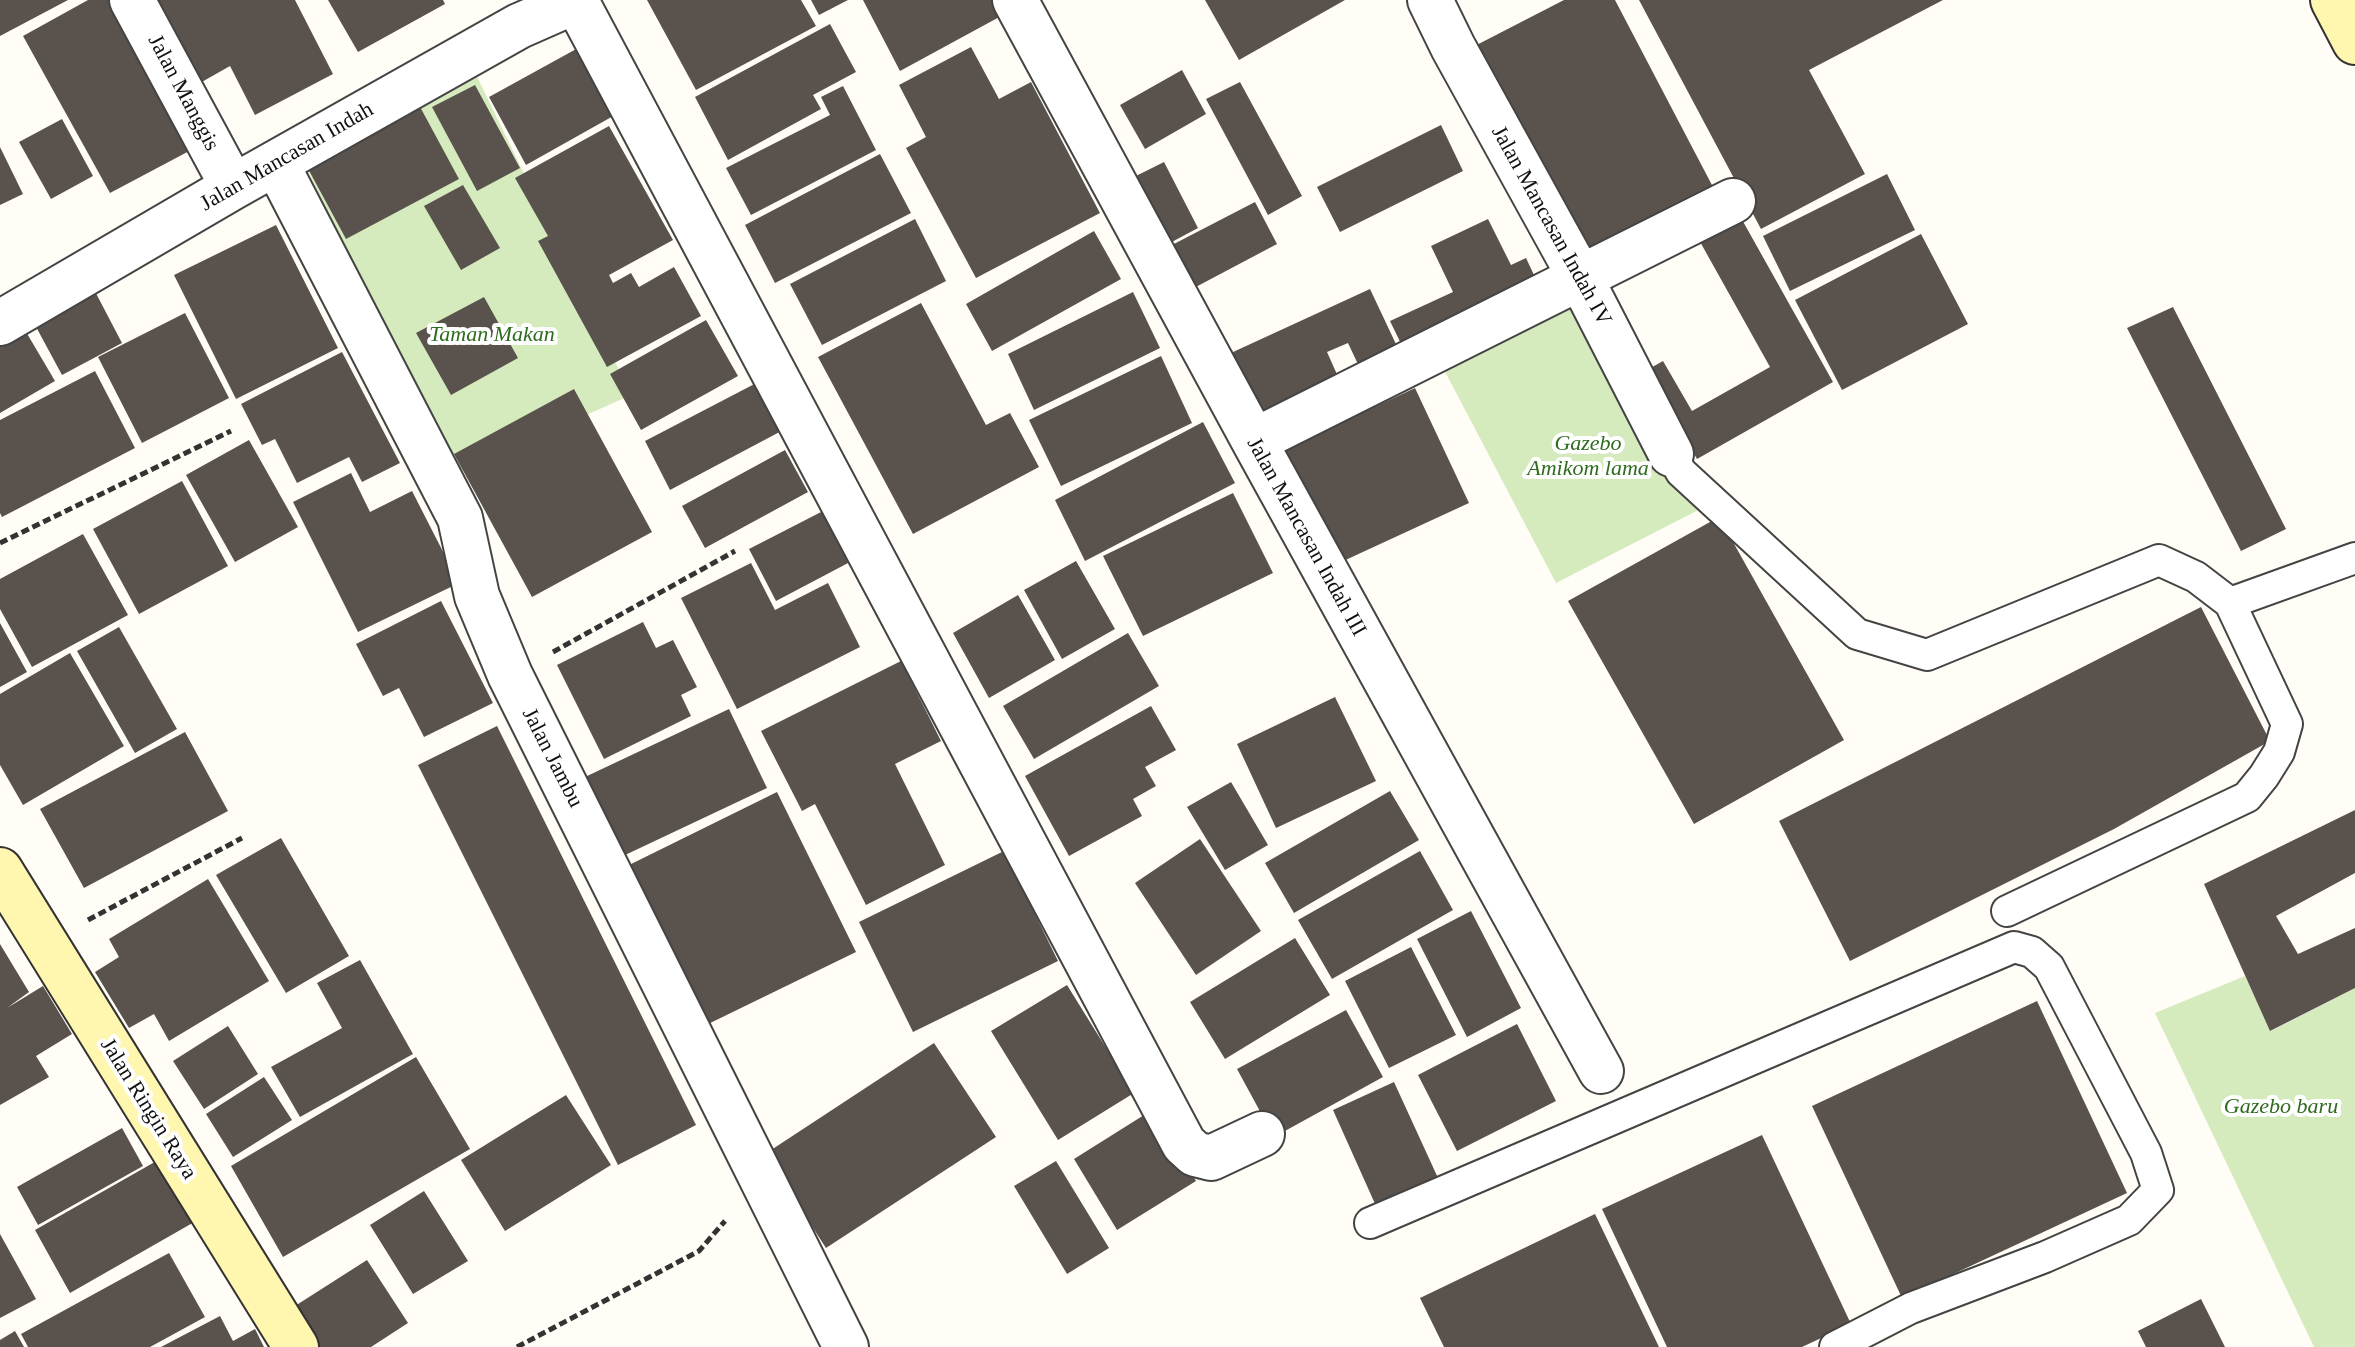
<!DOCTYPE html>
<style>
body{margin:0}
canvas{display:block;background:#fffdf5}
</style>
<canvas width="2355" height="1347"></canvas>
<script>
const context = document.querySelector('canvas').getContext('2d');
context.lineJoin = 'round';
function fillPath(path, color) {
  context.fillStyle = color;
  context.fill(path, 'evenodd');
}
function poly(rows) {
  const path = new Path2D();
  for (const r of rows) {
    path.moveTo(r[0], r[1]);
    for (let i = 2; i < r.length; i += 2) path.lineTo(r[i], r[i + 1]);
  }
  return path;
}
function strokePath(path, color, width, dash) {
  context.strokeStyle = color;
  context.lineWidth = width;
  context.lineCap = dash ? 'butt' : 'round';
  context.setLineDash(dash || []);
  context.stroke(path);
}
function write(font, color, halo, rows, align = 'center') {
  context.font = font + ' Georgia,serif';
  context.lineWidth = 8;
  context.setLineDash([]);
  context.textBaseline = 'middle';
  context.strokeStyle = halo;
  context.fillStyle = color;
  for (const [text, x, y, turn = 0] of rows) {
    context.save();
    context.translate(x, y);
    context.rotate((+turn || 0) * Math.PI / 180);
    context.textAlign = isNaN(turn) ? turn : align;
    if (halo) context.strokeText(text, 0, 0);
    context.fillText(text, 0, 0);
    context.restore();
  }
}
fillPath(poly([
 [469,60,631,395,447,477,292,135],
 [1593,292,1714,502,1556,583,1441,364],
 [2245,976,2271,1031,2355,988,2355,1347,2314,1347,2155,1013]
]), '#d5ebbd');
fillPath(poly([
 [0,0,68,0,0,36],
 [88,0,110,0,193,149,110,193,23,36],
 [157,0,295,0,333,74,255,115,230,66,200,83],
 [328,0,443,0,445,4,358,52],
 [647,0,801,0,816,26,696,90],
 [811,0,848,0,819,15],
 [863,0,995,0,1003,15,900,71],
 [1205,0,1345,0,1239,60],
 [1564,0,1615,0,1713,187,1572,260,1463,52],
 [1639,0,1943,0,1809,70,1865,174,1761,229],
 [830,24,856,72,813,95,821,109,728,160,695,97],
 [971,47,999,99,1031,82,1100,213,976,278,906,148,926,137,899,85],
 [578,48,615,115,526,165,489,97],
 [1182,70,1206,114,1145,149,1120,105],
 [1240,82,1302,196,1268,215,1206,99],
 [475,85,520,168,477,191,432,107],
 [843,86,876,150,751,215,726,168,830,115,821,97],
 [412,92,459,179,346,239,299,152],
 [62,119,93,176,51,199,19,142],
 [1441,125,1463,171,1340,232,1317,187],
 [609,126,673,240,609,275,613,283,631,273,639,287,674,267,701,316,607,367,538,241,548,236,515,178],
 [0,147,23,194,0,205],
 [880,154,911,213,775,283,745,225],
 [1164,162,1198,228,1168,244,1134,177],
 [1887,174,1915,230,1790,291,1763,236],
 [463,185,500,248,461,270,424,206],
 [1255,202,1277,244,1192,289,1170,246],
 [1736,209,1833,382,1697,459,1647,370,1663,361,1692,411,1770,367,1694,231],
 [915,219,946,281,822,345,790,284],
 [1488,219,1511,265,1526,258,1542,292,1407,356,1390,321,1453,292,1431,246],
 [276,225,338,348,236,399,174,275],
 [1094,231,1121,279,992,351,966,304],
 [1921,234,1968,324,1842,390,1795,300],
 [89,280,122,343,62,375,28,312],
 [1370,289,1403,359,1364,377,1348,343,1327,352,1344,390,1254,430,1220,358],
 [1133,292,1160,348,1034,410,1008,354],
 [484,297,518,358,451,395,416,333],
 [921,303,986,425,1010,413,1039,467,913,534,818,357],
 [2173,307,2286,529,2241,551,2127,328],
 [185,313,229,398,142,443,98,357],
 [19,320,55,381,0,413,0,331],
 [706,320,738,376,641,430,610,374],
 [342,352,400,463,362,482,349,457,297,483,275,439,262,445,241,404],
 [1161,356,1192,423,1061,486,1029,420],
 [95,371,135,448,2,517,0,513,0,420],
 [764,379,789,427,670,490,645,441],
 [1415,388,1469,503,1326,569,1272,455],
 [574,389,652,532,532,597,454,454],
 [1203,422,1235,483,1085,561,1055,500],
 [249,440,298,527,235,562,186,475],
 [785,450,808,492,705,548,682,506],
 [351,473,370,512,412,491,459,583,358,632,293,502],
 [182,481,228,566,139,614,93,529],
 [1233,493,1273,573,1143,636,1103,556],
 [823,511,850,562,776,601,749,549],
 [1719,517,1844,740,1694,824,1568,601],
 [83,534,128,615,32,667,0,609,0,579],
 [1076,561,1115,629,1062,659,1024,590],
 [751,563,775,610,828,583,860,647,737,709,681,598],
 [1018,595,1055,660,989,698,953,633],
 [441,601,493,703,424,737,399,688,383,696,356,644],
 [2201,607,2270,741,2114,829,1850,961,1779,821],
 [643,622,656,648,673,640,697,687,681,695,691,716,604,759,557,665],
 [0,623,27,672,0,687],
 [119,627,177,729,135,753,77,651],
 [1128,633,1159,686,1034,759,1003,706],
 [70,653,124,746,23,805,0,765,0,694],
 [901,661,941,741,895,764,945,865,866,905,815,804,802,811,761,731],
 [1335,697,1376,781,1276,828,1237,744],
 [1151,706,1176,750,1145,767,1156,786,1133,799,1142,816,1069,856,1025,776],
 [729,709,767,788,623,856,585,777],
 [497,726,696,1125,618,1165,418,765],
 [185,732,228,811,84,888,40,809],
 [1231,782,1268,845,1225,870,1187,807],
 [1390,791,1419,840,1294,913,1265,863],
 [777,792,856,952,702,1027,623,868],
 [2355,810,2355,873,2276,916,2298,954,2355,928,2355,988,2270,1031,2204,884],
 [281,838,349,956,286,993,216,875],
 [1200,839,1261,931,1196,975,1135,883],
 [1004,851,1058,961,913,1032,859,922],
 [1420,851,1453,910,1332,979,1298,920],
 [208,879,269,981,169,1041,154,1014,129,1028,95,972,119,957,109,939],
 [1471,911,1521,1008,1467,1037,1417,939],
 [1295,938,1330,995,1225,1059,1190,1002],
 [0,944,29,992,7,1008,43,986,72,1034,36,1056,49,1077,0,1105],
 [1411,947,1456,1035,1389,1068,1345,981],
 [360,960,413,1054,300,1117,271,1067,342,1028,317,983],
 [1067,985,1134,1093,1058,1140,991,1031],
 [2037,1001,2127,1193,1902,1298,1812,1106],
 [1346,1010,1383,1077,1274,1137,1237,1069],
 [1517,1024,1556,1101,1457,1151,1418,1075],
 [228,1026,258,1074,204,1109,173,1061],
 [934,1043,996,1137,826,1248,765,1154],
 [416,1057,470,1149,283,1257,231,1166],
 [264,1077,292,1120,233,1157,206,1114],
 [1394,1082,1438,1178,1376,1206,1333,1110],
 [566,1095,611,1165,505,1231,461,1160],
 [1152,1110,1196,1181,1117,1230,1074,1159],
 [122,1128,143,1166,38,1225,17,1187],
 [1762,1135,1851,1324,1802,1347,1667,1347,1602,1209],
 [160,1159,196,1221,70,1293,35,1230],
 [1056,1161,1109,1248,1067,1274,1014,1186],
 [424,1191,468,1261,413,1294,370,1225],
 [1595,1214,1659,1347,1444,1347,1420,1298],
 [0,1234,36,1299,0,1318],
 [169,1253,205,1317,150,1347,28,1347,21,1334],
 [367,1260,408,1323,371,1347,305,1347,284,1313],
 [2201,1299,2225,1347,2146,1347,2138,1331],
 [220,1316,233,1341,255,1329,264,1347,161,1347],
 [15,1331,24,1347,0,1347,0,1340]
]), '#5a524d');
const lane = poly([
 [1671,454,1681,472,1857,634,1927,655,2159,560,2196,577,2230,603,2287,724,2279,752,2264,776,2247,797,2007,911],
 [2230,603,2355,558],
 [1370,1223,2014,947,2032,952,2049,967,2146,1153,2158,1190,2129,1220,2045,1257,1911,1308,1835,1347]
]);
const street = poly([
 [132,0,233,187],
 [1015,0,1254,441,1601,1071],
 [1430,0,1453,47,1581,279,1671,454],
 [576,1,1184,1144,1195,1154,1211,1158,1262,1134],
 [276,163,460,518,477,596,510,675,846,1347],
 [0,323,233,187,519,26,578,0],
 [1254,441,1733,201]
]);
const secondary = poly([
 [2333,0,2355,42],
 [0,870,296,1347]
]);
strokePath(lane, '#444', 34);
strokePath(street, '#444', 48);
strokePath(secondary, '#333', 48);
strokePath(poly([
 [0,543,231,431],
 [553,652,735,551],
 [88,920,242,838],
 [517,1347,699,1251,725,1221]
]), '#333', 5, [8, 4]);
strokePath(lane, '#fff', 30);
strokePath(street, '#fff', 44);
strokePath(secondary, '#fff6b0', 44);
write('22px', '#111', '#fff', [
 ["Jalan Manggis",183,93,62],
 ["Jalan Mancasan Indah",287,157,-30],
 ["Jalan Mancasan Indah IV",1551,226,61],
 ["Jalan Mancasan Indah III",1306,537,61],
 ["Jalan Jambu",552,758,63],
 ["Jalan Ringin Raya",148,1109,58]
]);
write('italic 22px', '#2f6b1f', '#fff', [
 ["Taman Makan",492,335],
 ["Gazebo",1588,444],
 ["Amikom lama",1588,469],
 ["Gazebo baru",2281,1107]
]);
</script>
